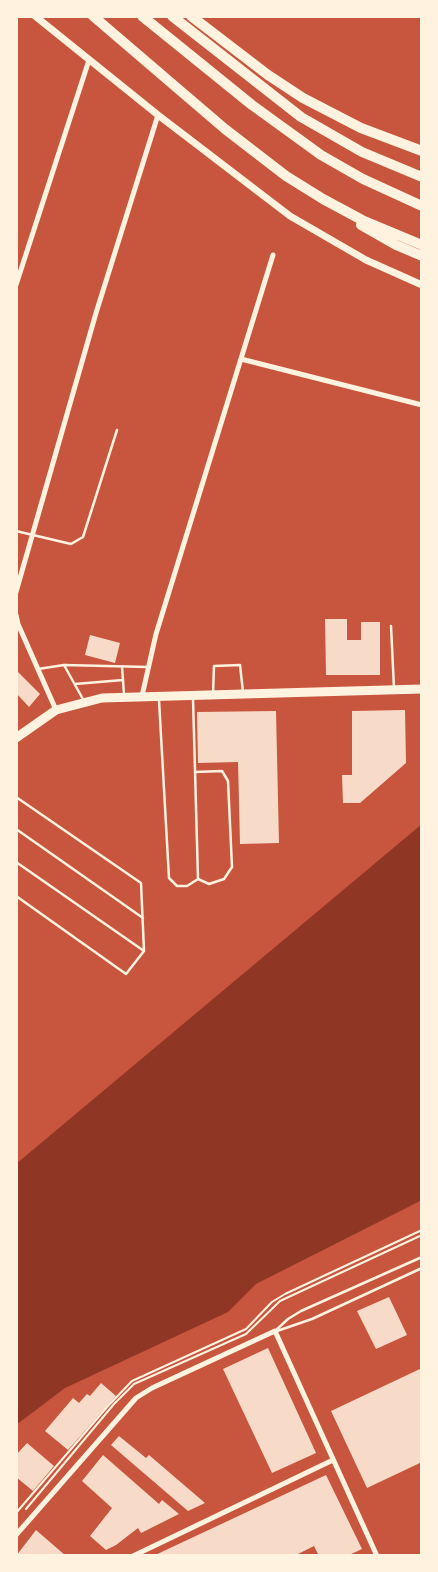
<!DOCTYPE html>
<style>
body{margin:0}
#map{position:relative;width:438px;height:1572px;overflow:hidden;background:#c8553d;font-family:"Noto Sans",sans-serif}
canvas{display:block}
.frame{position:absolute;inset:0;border:18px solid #fff3e0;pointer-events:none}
</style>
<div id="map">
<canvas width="438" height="1572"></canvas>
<div class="frame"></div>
</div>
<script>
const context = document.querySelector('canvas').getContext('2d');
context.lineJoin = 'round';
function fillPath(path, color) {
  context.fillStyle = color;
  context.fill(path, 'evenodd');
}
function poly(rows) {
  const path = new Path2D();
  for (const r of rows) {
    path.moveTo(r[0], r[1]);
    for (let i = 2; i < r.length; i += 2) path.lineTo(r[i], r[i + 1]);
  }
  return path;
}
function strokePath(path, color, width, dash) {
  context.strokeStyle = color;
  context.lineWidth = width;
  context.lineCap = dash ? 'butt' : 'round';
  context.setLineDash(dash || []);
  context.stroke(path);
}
fillPath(poly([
 [422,824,422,1200,256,1284,228,1312,65,1388,16,1425,16,1164]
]), '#8f3625');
fillPath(poly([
 [325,619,347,619,347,640,361,640,361,622,380,622,380,675,326,675],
 [90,635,120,643,115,663,85,655],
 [16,670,40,694,29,707,16,693],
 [405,710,406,763,360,803,343,803,342,775,352,775,352,711],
 [276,711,279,843,240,844,238,762,198,763,197,712],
 [389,1297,407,1335,376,1349,357,1311],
 [268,1348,316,1453,272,1473,223,1369],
 [422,1368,422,1462,367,1488,331,1411],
 [101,1383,116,1396,68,1450,45,1431,73,1398,79,1403,87,1394,90,1396],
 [119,1436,146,1458,149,1455,205,1503,188,1511,111,1445],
 [27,1443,54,1466,33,1491,16,1477,16,1455],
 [103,1455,159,1504,162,1500,179,1514,141,1533,138,1528,116,1545,106,1550,90,1536,112,1508,82,1481],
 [326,1475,362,1549,347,1556,319,1556,314,1546,294,1556,153,1556],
 [36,1530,66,1556,16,1556]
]), '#f7dbc8');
strokePath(poly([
 [26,1509,114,1404,134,1384,246,1334,280,1301,422,1235],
 [16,1513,108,1406,132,1381,246,1329,272,1302,285,1294,422,1230]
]), '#fff3e0', 2);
strokePath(poly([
 [16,531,71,544,83,537,117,430],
 [391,626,394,688],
 [64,665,84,701],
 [122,667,123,680],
 [38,669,64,665,148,667],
 [75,684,123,680,124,695],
 [213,694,214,666,240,665,243,692],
 [159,700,169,878,177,886,187,886,198,879,193,698],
 [195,772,222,771,228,781,232,867,224,879,209,884,198,879],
 [16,797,141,883,144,951,126,974,16,896],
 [16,829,143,918],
 [16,862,144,951],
 [275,1331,288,1319,301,1311,422,1257],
 [277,1331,312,1319,422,1268]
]), '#fff3e0', 2.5);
strokePath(poly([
 [16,285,89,60],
 [241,359,422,405],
 [16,592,96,313,158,115],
 [16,615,18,624,56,710],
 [142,696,156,634,273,255],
 [16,1535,136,1398,152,1388,275,1331,377,1556],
 [133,1556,333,1460]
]), '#fff3e0', 5);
strokePath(poly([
 [35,16,158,115,290,216,366,260,422,285]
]), '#fff3e0', 7);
strokePath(poly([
 [16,738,56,710,102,698,422,689]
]), '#fff3e0', 9);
strokePath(poly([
 [93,16,225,129,286,176,323,199,362,220,422,245],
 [142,16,252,105,321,155,363,179,422,206],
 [172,16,301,117,362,152,422,177],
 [191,16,268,75,303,98,361,128,422,151],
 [361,225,396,245,422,256]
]), '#fff3e0', 10);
</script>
